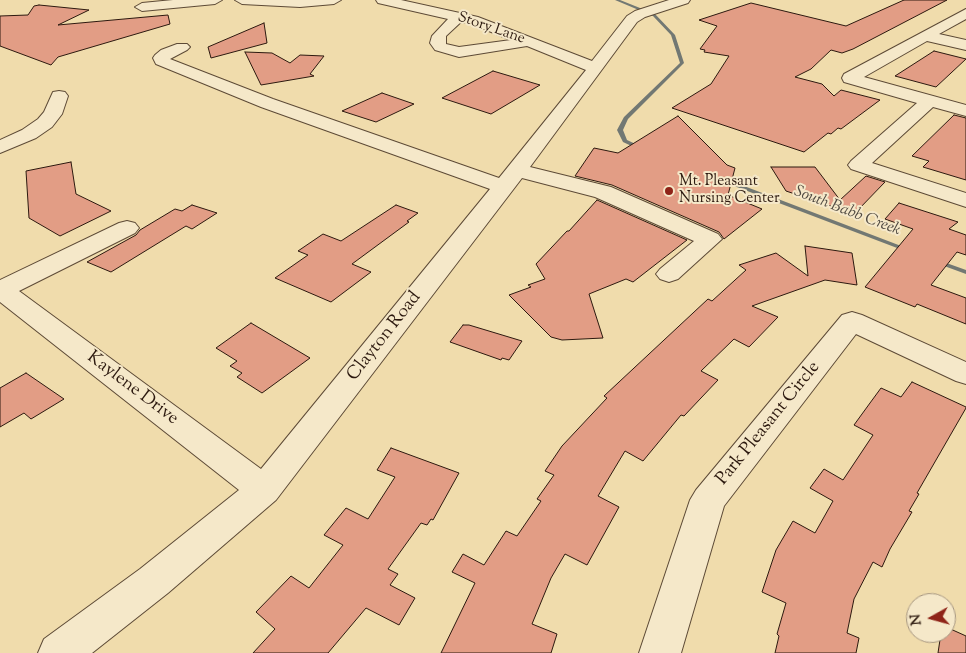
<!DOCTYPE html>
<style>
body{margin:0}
#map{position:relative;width:966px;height:653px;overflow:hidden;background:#f0dcac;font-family:"Sorts Mill Goudy",serif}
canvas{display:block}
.north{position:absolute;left:906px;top:593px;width:50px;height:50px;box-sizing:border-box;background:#f5e8c9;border:1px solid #a5957f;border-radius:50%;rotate:263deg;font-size:14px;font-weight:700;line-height:20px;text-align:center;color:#2c190f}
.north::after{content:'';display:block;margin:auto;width:18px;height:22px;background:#8f2418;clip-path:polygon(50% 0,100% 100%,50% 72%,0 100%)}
</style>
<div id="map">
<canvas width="966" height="653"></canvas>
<div class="north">N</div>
</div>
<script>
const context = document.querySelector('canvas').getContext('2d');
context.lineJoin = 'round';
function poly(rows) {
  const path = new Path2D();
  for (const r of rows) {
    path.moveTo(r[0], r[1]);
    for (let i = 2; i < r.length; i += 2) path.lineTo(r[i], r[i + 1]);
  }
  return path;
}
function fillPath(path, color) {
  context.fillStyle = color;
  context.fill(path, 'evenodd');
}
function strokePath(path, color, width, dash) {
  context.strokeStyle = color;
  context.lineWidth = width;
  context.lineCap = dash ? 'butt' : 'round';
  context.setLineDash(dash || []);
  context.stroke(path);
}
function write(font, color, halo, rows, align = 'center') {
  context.font = font + ' "Sorts Mill Goudy",serif';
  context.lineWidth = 4;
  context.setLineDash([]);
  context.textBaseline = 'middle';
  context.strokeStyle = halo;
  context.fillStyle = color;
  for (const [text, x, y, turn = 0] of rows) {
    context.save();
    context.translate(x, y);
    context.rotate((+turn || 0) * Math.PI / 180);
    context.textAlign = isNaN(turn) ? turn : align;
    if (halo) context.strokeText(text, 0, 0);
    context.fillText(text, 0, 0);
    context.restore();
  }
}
fillPath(poly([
 [615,0,620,0,655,14,675,35,684,63,628,119,623,130,627,140,642,147,642,149,640,150,623,142,617,130,624,117,680,63,671,35,653,16,615,0],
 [723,178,909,249,910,250,909,251,905,251,721,181,721,179,723,178],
 [938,260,966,270,966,274,936,263,935,262,938,260]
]), '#727873');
const building = poly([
 [904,0,947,0,853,49,842,53,831,50,811,69,795,77,822,84,834,96,841,90,880,100,841,129,838,128,831,134,828,133,804,152,672,108,711,84,729,56,704,52,705,50,700,49,717,26,699,20,751,3,846,26,904,0],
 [39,5,89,10,58,25,168,15,170,24,58,57,51,65,0,46,0,16,28,15,34,6,39,5],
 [264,23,267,43,211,58,208,47,264,23],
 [934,51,966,59,936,87,895,76,934,51],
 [245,52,272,53,290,63,300,55,324,56,310,74,314,76,261,85,245,52],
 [493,71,540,85,491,114,442,98,493,71],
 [382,93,414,104,376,122,342,111,382,93],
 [954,115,966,118,966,180,923,167,929,161,912,156,954,115],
 [678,116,727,165,735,168,728,195,762,209,724,239,719,232,612,185,575,176,594,148,618,153,678,116],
 [71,162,76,194,111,211,60,236,29,218,26,171,71,162],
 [771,167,815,167,840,200,866,176,885,182,857,211,852,213,786,191,771,167],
 [597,200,687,240,633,282,626,279,589,294,603,338,562,340,551,337,509,295,531,287,528,285,545,279,536,264,567,231,569,231,597,200],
 [899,203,958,222,949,229,966,235,966,255,957,252,931,285,966,298,966,324,917,304,915,307,865,287,913,229,885,219,899,203],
 [192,205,217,213,192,229,186,226,111,272,87,262,136,235,140,230,175,209,182,211,192,205],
 [396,205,418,213,407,221,409,222,352,264,371,272,331,302,275,278,308,255,298,251,323,234,341,241,396,205],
 [805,246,852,253,857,285,825,280,752,306,778,317,749,347,734,339,701,371,718,380,684,416,681,415,643,461,625,451,598,496,619,507,587,565,565,554,551,578,532,624,557,634,551,653,441,653,475,583,452,572,463,554,484,565,506,531,517,536,541,501,537,499,554,475,545,471,562,446,607,398,604,396,708,299,712,301,746,270,739,265,776,253,808,276,805,246],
 [251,323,310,358,262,393,237,377,242,373,230,366,237,361,216,348,251,323],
 [463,325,469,325,522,341,509,360,502,358,501,360,450,342,463,325],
 [26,373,64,399,31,419,24,413,0,427,0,388,26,373],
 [912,382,966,407,966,408,917,493,919,494,909,511,912,512,890,549,882,567,873,562,854,599,847,633,859,638,856,653,775,653,779,636,777,634,786,603,762,592,776,550,793,521,815,533,833,501,810,488,824,469,843,480,873,435,854,425,870,403,881,388,901,397,912,382],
 [391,448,459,473,433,520,431,519,427,525,421,523,388,569,398,574,390,585,415,598,399,625,366,608,328,653,253,653,275,629,256,612,291,576,309,588,343,545,324,535,346,508,368,519,395,477,377,470,391,448],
 [946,627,966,636,966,653,938,653,941,633,946,633,946,627]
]);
fillPath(building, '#e29d85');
strokePath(building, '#2c190f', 1);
const minor = poly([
 [173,0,222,0,215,4,142,11,135,7,142,3,173,0],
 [235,0,341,0,334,4,300,7,242,4,235,0],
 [376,0,401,0,478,17,592,61,627,16,635,11,669,0,690,0,688,3,645,17,637,22,530,167,611,187,718,234,722,239,678,279,669,282,660,279,656,274,660,269,694,241,595,197,522,178,276,500,168,593,92,653,38,653,44,639,140,569,239,490,0,302,0,280,119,223,127,221,135,223,139,228,135,233,19,291,261,469,490,189,261,107,156,64,153,58,155,55,161,50,177,44,187,44,190,47,187,50,170,59,273,99,499,178,586,70,527,46,459,57,435,50,430,43,432,36,448,19,378,3,376,0],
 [461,22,469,23,511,40,459,47,446,44,446,36,461,22],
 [966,9,966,19,939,34,966,40,966,50,927,41,864,77,966,105,966,116,933,107,872,163,966,193,966,207,851,169,848,165,851,161,917,103,844,82,842,78,844,74,966,9],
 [59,91,65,92,68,96,62,114,52,127,36,138,0,153,0,140,22,130,38,119,44,112,53,92,59,91],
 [852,312,862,315,966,362,966,384,956,381,856,334,724,506,681,653,639,653,690,500,696,490,842,315,852,312]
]);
strokePath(minor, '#5d4a36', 2);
fillPath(minor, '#f5e8c9');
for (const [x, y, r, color] of [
 [669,191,5,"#8f2418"]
]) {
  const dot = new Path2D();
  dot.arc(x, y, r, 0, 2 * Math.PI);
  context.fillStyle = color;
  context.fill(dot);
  strokePath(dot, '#f5e8c9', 2);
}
write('15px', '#2c190f', '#f5e8c9', [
 ["Story Lane",491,29,19]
]);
write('15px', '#2c190f', '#f5e8c9', [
 ["Mt. Pleasant",679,182],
 ["Nursing Center",679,199]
], 'left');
write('italic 16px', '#4f4941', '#f5e8c9', [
 ["South Babb Creek",847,212,21]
]);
write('18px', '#2c190f', '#f5e8c9', [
 ["Clayton Road",385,337,-52],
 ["Kaylene Drive",132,389,37],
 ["Park Pleasant Circle",769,424,-51]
]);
</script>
